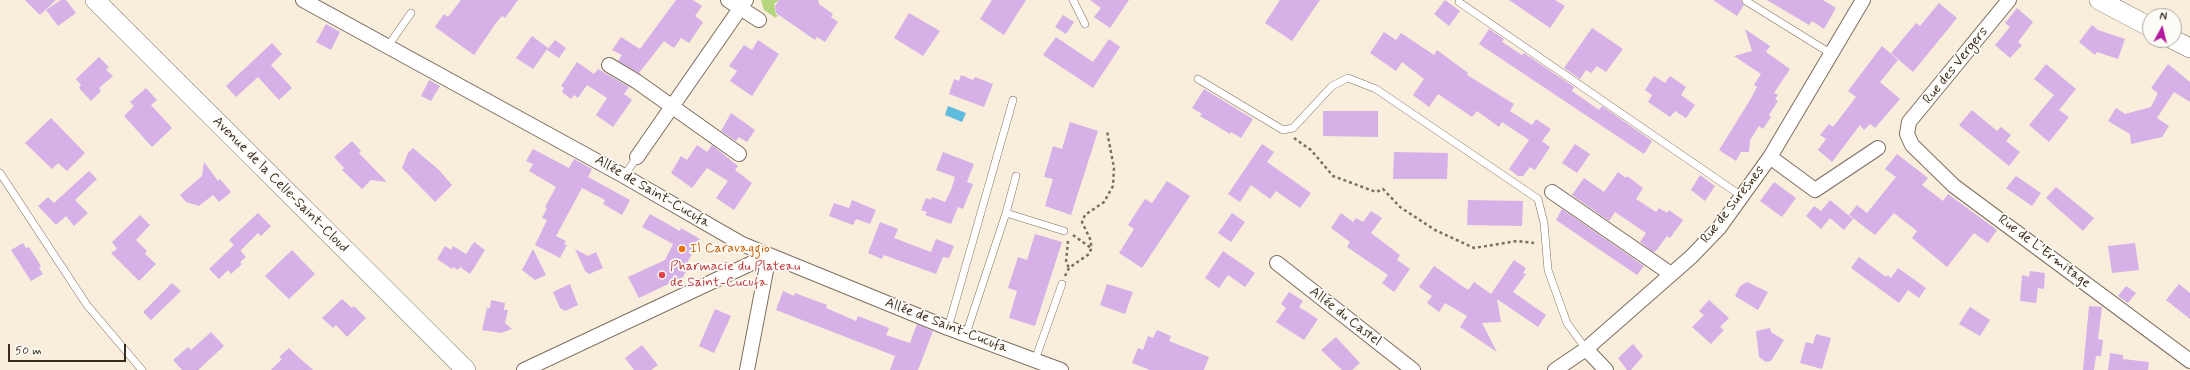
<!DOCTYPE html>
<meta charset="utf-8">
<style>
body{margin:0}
#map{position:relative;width:2190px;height:370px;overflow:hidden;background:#f9eddc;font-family:Mynerve,sans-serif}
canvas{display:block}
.north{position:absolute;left:2142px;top:8px;width:40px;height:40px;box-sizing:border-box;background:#fdfcf7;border:1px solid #afa8a0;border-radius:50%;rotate:7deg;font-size:11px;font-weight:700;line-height:16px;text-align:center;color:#3b2a1e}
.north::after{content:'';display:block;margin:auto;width:14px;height:18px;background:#b5179e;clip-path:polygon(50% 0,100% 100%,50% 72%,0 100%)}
.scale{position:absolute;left:8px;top:344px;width:118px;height:18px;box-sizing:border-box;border:2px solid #3b2a1e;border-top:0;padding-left:5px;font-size:12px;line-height:14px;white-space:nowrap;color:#3b2a1e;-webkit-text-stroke:3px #fdfcf7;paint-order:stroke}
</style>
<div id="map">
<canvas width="2190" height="370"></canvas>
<div class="north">N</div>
<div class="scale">50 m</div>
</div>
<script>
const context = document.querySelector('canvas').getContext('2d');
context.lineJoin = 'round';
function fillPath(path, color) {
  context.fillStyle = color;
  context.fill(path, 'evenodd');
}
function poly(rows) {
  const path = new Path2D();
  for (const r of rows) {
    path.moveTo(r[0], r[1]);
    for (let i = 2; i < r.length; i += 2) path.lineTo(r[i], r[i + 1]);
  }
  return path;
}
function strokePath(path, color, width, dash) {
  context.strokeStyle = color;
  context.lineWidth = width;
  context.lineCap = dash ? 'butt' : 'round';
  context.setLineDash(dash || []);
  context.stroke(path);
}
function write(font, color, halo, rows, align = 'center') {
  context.font = font + ' Mynerve,sans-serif';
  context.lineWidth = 3.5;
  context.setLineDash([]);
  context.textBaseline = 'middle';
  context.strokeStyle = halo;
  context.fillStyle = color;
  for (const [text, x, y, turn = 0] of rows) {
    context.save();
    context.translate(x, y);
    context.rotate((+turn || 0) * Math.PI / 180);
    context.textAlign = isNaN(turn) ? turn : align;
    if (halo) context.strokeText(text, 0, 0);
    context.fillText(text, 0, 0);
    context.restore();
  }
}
fillPath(poly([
 [761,0,779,0,774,4,776,15,778,15,776,18,764,10]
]), '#b2d57d');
fillPath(poly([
 [948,106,966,113,962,122,945,115]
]), '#5fbbdd');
fillPath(poly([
 [25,0,56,0,40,15],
 [61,0,66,0,76,13,58,26,46,10],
 [461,0,518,0,505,18,502,16,496,23,474,55,435,27,444,14,448,17],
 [676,0,693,0,702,6,695,16,703,22,689,43,681,38,674,48,664,41,639,73,618,61,622,55,612,50,621,37,640,49],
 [779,0,818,0,819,4,833,14,831,17,838,22,825,42,817,37,815,40,776,13,775,6],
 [992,0,1026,0,1004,35,980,19],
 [1090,0,1129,0,1110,28,1094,17,1101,8],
 [1280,0,1320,0,1292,41,1265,23],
 [1445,0,1460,11,1449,26,1434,14],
 [1509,0,1555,0,1565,6,1550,28],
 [1713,0,1741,0,1744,5,1737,16],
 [1767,0,1823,0,1836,8,1824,29,1812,21,1809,25],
 [1939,3,1957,18,1913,72,1891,53,1916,23,1920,26],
 [2017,8,2033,22,2018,42,2022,45,2010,58,1995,45,2010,27,2005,23],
 [909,13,940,31,923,56,894,38],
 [1063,15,1074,22,1066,34,1055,27],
 [326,24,340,32,331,50,316,42],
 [2092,25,2098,30,2125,39,2118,59,2097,52,2095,55,2079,42],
 [1592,28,1623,49,1606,72,1597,66,1591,73,1586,70,1580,79,1564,68],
 [1489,29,1504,39,1502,42,1522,55,1524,53,1574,87,1572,91,1599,110,1602,106,1652,141,1644,154,1479,44],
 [1745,29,1770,46,1766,52,1790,69,1774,93,1778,95,1775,99,1778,101,1769,115,1771,117,1763,129,1759,126,1750,140,1749,152,1741,152,1736,161,1719,150,1750,100,1757,87,1754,85,1761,74,1734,56,1752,51],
 [1384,32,1396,40,1401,33,1434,55,1437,50,1468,73,1467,75,1514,104,1510,111,1532,125,1536,119,1551,129,1542,141,1550,147,1535,170,1530,167,1523,176,1518,176,1509,169,1529,140,1502,122,1499,127,1477,111,1472,117,1438,94,1429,107,1413,95,1424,79,1402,62,1396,71,1370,53],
 [532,36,548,48,533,69,516,58],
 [1056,37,1093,62,1109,39,1120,47,1093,88,1043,55],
 [555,40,566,48,559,58,547,50],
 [758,40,779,54,752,96,730,81,737,71,729,66,744,45,752,50],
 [272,43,282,54,271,65,292,88,279,100,258,77,236,97,226,86],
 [1882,46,1898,60,1880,82,1900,99,1875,128,1870,124,1864,130,1860,125,1832,162,1818,150,1826,139,1820,135,1829,124,1833,127,1856,97,1848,91],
 [99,57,109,67,106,70,113,76,99,88,101,91,91,101,79,88,81,85,76,79],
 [577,62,594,74,598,69,629,87,624,94,632,100,613,127,596,115,607,98,587,85,578,98,574,95,571,99,562,92,564,88,561,86],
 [2046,64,2076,89,2059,110,2069,117,2049,142,2029,125,2054,95,2034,79],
 [2168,64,2190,82,2190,102,2174,92,2157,118,2169,126,2162,137,2131,144,2130,134,2108,121,2116,108,2125,114,2151,107,2158,93,2151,88],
 [961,75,973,80,975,77,993,84,984,107,949,94,954,79,959,81],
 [1654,76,1665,83,1670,76,1686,87,1681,95,1695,105,1686,118,1675,111,1670,117,1648,102,1652,95,1645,90],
 [429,80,440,86,431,101,421,96],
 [146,88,157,100,151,105,172,128,152,147,124,116,134,106,130,102],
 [1204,89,1253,119,1241,138,1231,132,1230,134,1200,116,1202,114,1192,108],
 [1972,110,1997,131,2001,127,2011,135,2006,141,2020,152,2009,166,1959,125],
 [1323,111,1378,111,1378,137,1323,136],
 [731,113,755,130,747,142,739,137,736,141,721,131],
 [51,118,85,153,67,171,58,163,52,169,25,143],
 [1070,122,1098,131,1071,215,1045,206,1053,179,1044,177,1053,146,1062,149],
 [352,141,361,151,359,153,387,182,371,180,362,189,342,170,344,168,334,157],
 [1262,144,1274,152,1267,162,1311,193,1300,208,1276,191,1270,199,1251,185,1240,202,1228,194],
 [1575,144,1590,154,1577,173,1562,163],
 [697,145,707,152,712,145,738,166,735,170,752,183,734,210,716,198,728,181,707,168,692,188,671,173,681,156,687,160],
 [413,148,439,170,452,185,435,202,402,168,408,153],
 [533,149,569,168,574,159,592,169,588,177,630,200,622,215,603,204,605,200,582,188,556,236,566,241,564,244,567,245,560,258,535,245,547,220,542,218,547,208,545,207,556,187,529,171,533,164,526,161],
 [943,152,974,164,967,182,973,184,963,209,958,207,951,224,925,215,927,212,921,210,926,198,931,200,932,197,945,202,951,190,955,177,936,170],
 [1394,152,1448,153,1447,179,1393,179],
 [1897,154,1928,178,1922,185,1943,201,1948,194,1997,230,1988,243,1974,233,1947,267,1912,238,1917,231,1894,213,1875,235,1849,215,1857,205,1867,213,1896,177,1885,169],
 [204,162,218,181,220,179,231,192,219,202,213,195,199,206,186,202,180,195,202,176],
 [89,171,97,179,75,200,88,213,74,226,66,216,56,225,38,206,48,197,54,203],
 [1618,172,1626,178,1627,176,1643,188,1636,199,1656,212,1659,208,1667,213,1669,210,1683,220,1670,238,1667,236,1656,251,1653,252,1640,242,1646,233,1615,212,1609,221,1572,195,1584,178,1604,192],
 [1700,175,1715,186,1705,201,1691,190],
 [2016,176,2041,193,2032,206,2006,188],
 [1167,181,1190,196,1142,268,1119,253,1134,229,1128,225,1145,199,1152,203],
 [1774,182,1796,198,1782,217,1760,201],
 [2056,187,2094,218,2083,231,2046,198],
 [852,200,876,210,870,224,856,219,853,225,829,216,834,203,849,208],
 [1468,200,1523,201,1522,226,1467,225],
 [1830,200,1853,219,1844,230,1830,218,1821,229,1806,216,1814,206,1821,211],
 [1562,209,1644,266,1637,275,1556,220],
 [1371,211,1382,218,1371,233,1400,255,1397,260,1410,269,1394,292,1382,283,1388,275,1347,247,1350,242,1331,228,1341,213,1353,222,1356,218,1363,222],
 [258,213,271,226,261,236,258,233,240,251,239,249,246,257,240,262,242,264,231,274,228,270,219,279,209,269,234,245,229,240],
 [1232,213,1245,222,1231,242,1218,233],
 [650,214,680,231,681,228,700,239,686,265,689,266,683,277,639,298,628,277,665,260,673,244,642,227],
 [140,215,150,225,136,240,147,251,145,254,156,264,139,281,111,253,117,249,112,242],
 [880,222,898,229,894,238,931,252,936,239,954,246,949,258,943,257,936,274,884,255,882,259,868,253],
 [1035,234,1062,242,1035,326,1009,318,1017,291,1008,288,1018,257,1027,260],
 [474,242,485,250,470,274,460,267,458,270,453,267,452,269,437,259,445,246,451,250,453,246,466,254],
 [23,243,26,248,29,247,41,266,39,268,43,274,31,281,11,250],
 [2135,243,2139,270,2112,273,2108,246],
 [533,249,546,275,535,280,522,270],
 [575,249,588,256,596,252,603,268,589,274,585,271],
 [292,250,315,274,289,299,265,276],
 [1223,251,1255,273,1245,287,1228,275,1219,288,1205,278],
 [1859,257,1886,277,1888,275,1891,278,1898,268,1926,288,1919,298,1908,290,1899,303,1851,268],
 [1514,260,1526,268,1523,273,1526,274,1513,292,1546,315,1538,327,1497,299,1501,322,1482,323,1497,352,1460,327,1467,316,1445,303,1439,312,1427,303,1432,296,1419,287,1434,266,1468,290,1474,282,1491,294],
 [2030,271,2045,273,2044,289,2038,288,2036,303,2020,301,2022,275,2029,277],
 [1747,282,1768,292,1758,310,1735,296,1740,286],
 [172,283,181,291,151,320,143,312],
 [570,284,578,305,565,311,560,308,553,292],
 [1107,284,1133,292,1125,314,1100,305],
 [2179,284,2190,293,2190,319,2166,300],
 [2126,286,2136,293,2128,303,2118,296],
 [783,291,794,296,795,293,827,305,826,308,856,321,858,316,889,328,886,335,910,343,917,324,933,331,918,370,890,370,895,356,776,310],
 [1289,292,1303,301,1299,307,1318,319,1304,340,1276,322,1286,308,1281,304],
 [342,299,352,308,354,306,366,318,347,337,336,325,333,328,322,318],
 [491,300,505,303,504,310,508,310,505,323,512,329,501,333,482,330,487,308,490,308],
 [1709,300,1729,318,1720,327,1724,330,1711,344,1692,327,1704,315,1699,311],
 [2089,306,2102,307,2098,339,2103,340,2101,356,2096,356,2094,370,2083,370],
 [1970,307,1990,320,1980,336,1959,324],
 [715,309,731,316,714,353,699,346],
 [1770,328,1771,332,1784,340,1771,361,1766,362,1759,357,1756,331],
 [1157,330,1171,336,1169,341,1209,357,1204,370,1150,370,1132,363,1138,348,1143,350,1148,336,1153,338],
 [211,332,224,346,198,370,182,370,173,360,188,347,191,350],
 [1816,334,1831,338,1822,369,1800,363,1806,342,1813,344],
 [1336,337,1360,363,1352,370,1342,370,1321,350],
 [1633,344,1643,356,1631,370,1627,370,1618,358],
 [642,345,658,365,651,370,634,370,625,358],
 [289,348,294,353,313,370,271,370,282,359,279,357],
 [2110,353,2123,355,2123,359,2149,362,2148,370,2108,370]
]), '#d5b1e7');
const lane = poly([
 [1073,0,1085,24],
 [1746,1,1830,53],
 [1459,2,1743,197],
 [388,46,411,13],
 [1198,79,1283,130,1293,128,1332,86,1348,78,1376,89,1538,199,1544,223,1548,270,1567,323,1586,349],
 [0,173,87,305,142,370],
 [624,176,637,157],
 [1006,213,1064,231],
 [948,328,1013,100],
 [966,334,1006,213,1016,176],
 [1035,360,1062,284]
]);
const street = poly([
 [303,0,624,176,742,244,948,328,1061,370],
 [728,0,759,20],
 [2009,0,1909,122,1907,134,1912,145,1954,186,2190,361],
 [609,65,636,81,739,154],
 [637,157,746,0],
 [1770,157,1815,190,1878,148],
 [1552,192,1671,274],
 [1277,263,1413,370],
 [1586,349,1606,370],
 [524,370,769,255],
 [747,370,769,255],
 [1555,370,1586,349,1691,257,1719,228,1770,157,1863,0]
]);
const secondary = poly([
 [95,0,466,370],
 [2099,0,2150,27],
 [2174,40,2190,48]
]);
strokePath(lane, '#7e6e60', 8);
strokePath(street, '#7e6e60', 16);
strokePath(secondary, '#7e6e60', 20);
strokePath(poly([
 [1294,138,1311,150,1333,176,1376,192,1383,189,1400,207,1435,230,1474,248,1517,241,1534,243],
 [1073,235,1091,248],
 [1068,241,1066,262,1069,268],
 [1065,276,1069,268,1089,254,1091,249,1091,241,1082,222,1085,215,1104,202,1113,186,1114,168,1107,131]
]), '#7e6e60', 2.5, [3, 3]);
strokePath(lane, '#fff', 7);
strokePath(street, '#fff', 14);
strokePath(secondary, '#fff', 19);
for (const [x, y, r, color] of [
 [682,249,4,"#e8710a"],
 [662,275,4,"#e0444e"]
]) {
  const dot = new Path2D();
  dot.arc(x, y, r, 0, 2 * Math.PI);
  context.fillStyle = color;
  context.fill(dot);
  strokePath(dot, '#fdfcf7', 1.5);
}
write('14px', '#3b2a1e', '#fdfcf7', [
 ["Rue des Vergers",1956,66,-51],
 ["Avenue de la Celle-Saint-Cloud",280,185,45],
 ["Allée de Saint-Cucufa",652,192,30],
 ["Rue de Suresnes",1733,205,-52],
 ["Rue de L'Ermitage",2044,252,37],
 ["Allée du Castel",1345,317,38],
 ["Allée de Saint-Cucufa",946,326,21]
]);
write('14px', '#c56008', '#fdfcf7', [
 ["Il Caravaggio",690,249]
], 'left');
write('14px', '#be3a42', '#fdfcf7', [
 ["Pharmacie du Plateau",670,267],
 ["de Saint-Cucufa",670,283]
], 'left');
</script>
